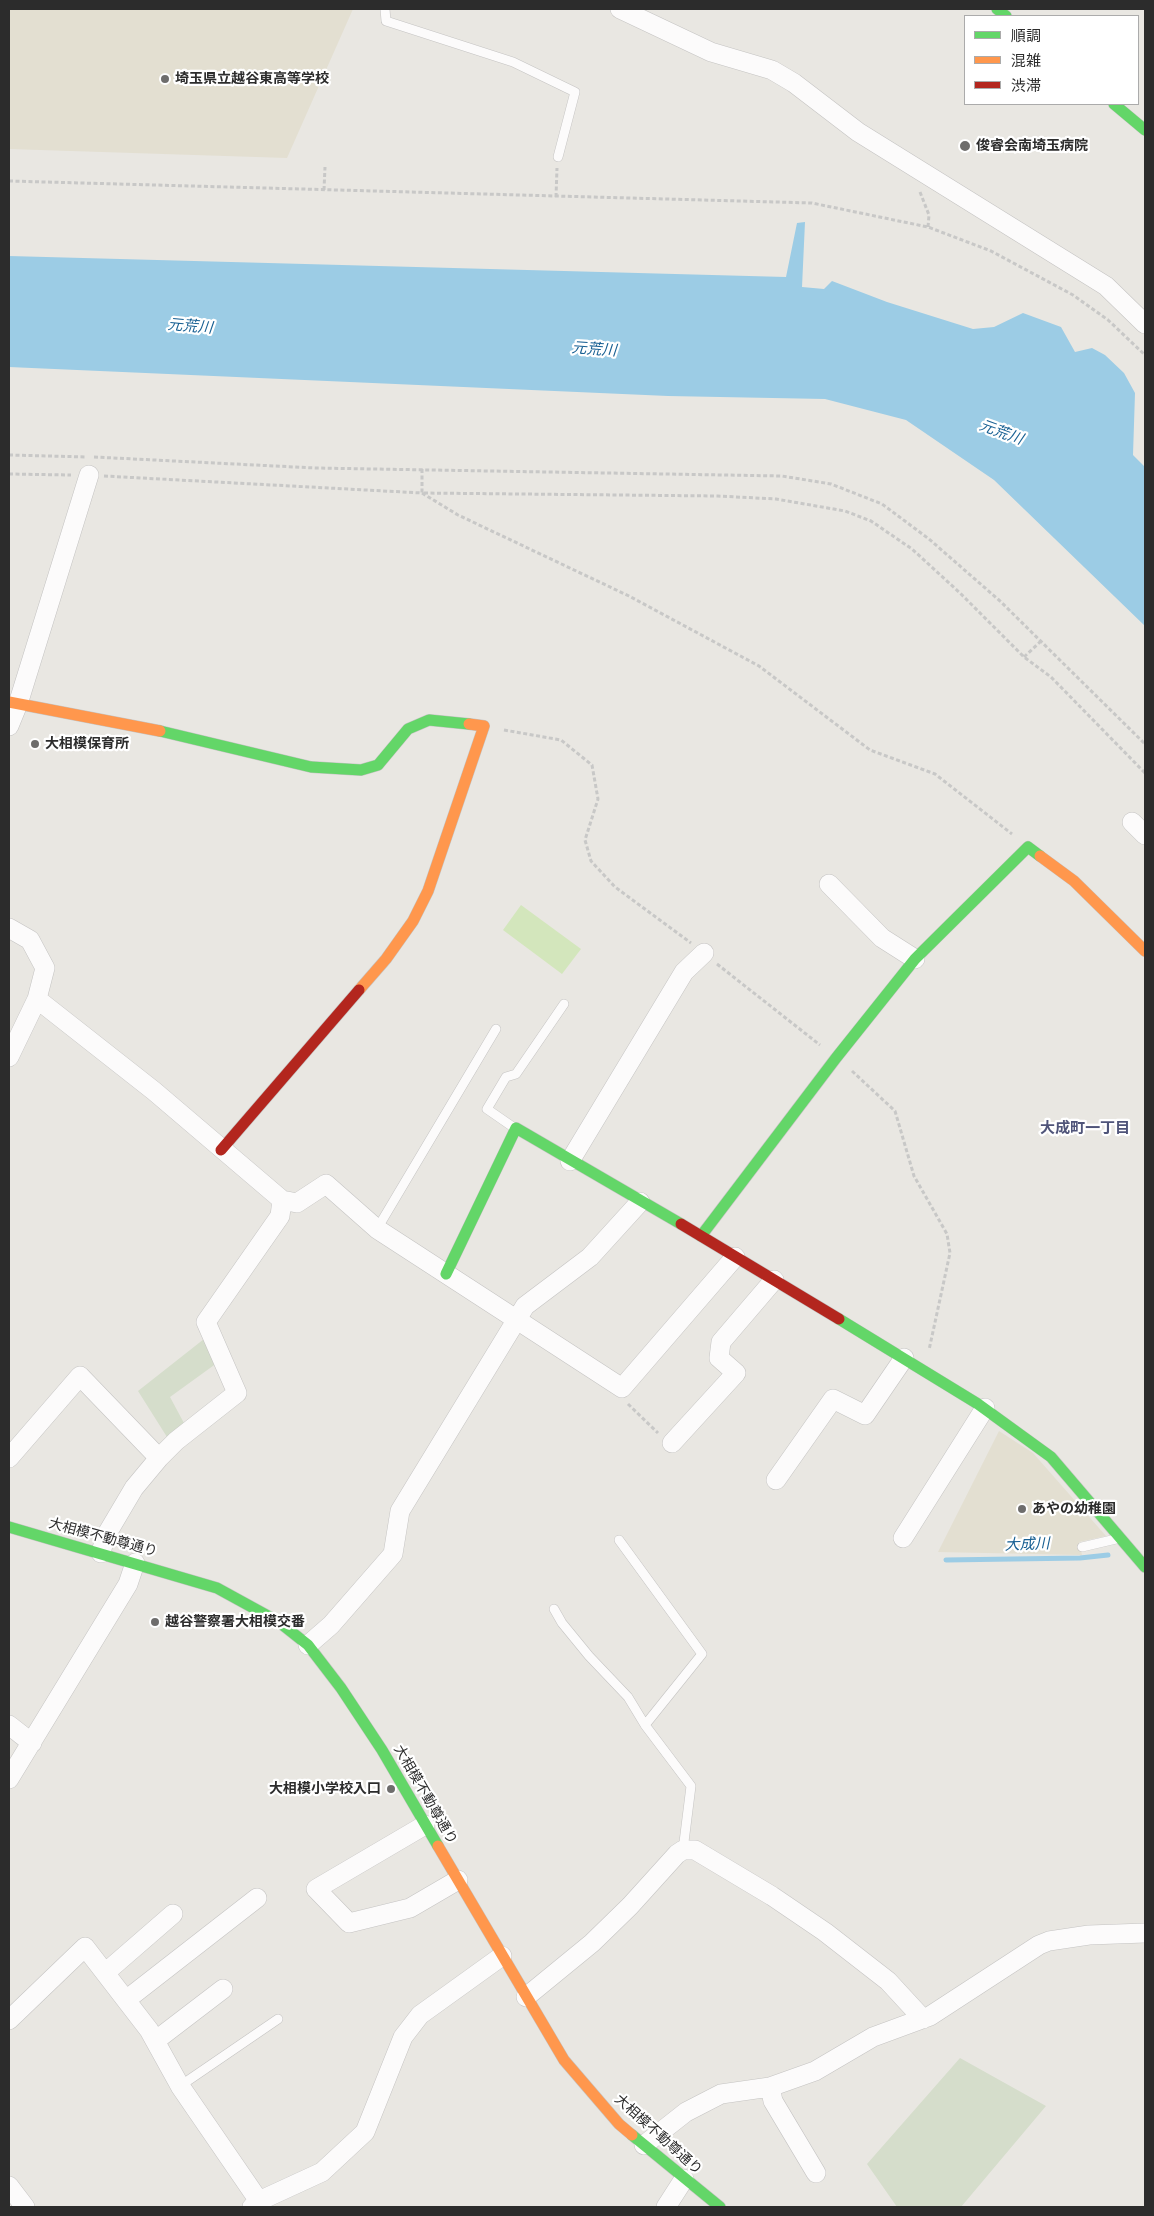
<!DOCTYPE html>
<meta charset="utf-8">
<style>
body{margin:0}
#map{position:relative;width:1154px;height:2216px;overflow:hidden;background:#e9e7e2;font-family:Signika,"Noto Sans JP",sans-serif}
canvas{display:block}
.frame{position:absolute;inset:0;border:10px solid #2c2c2c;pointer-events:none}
.legend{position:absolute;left:964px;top:15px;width:175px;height:90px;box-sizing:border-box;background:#fff;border:1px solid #ababab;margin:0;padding:6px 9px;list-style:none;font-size:15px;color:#2c2c2c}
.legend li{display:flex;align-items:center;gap:10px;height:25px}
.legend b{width:25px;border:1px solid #ababab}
</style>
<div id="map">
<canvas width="1154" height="2216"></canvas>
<div class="frame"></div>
<ul class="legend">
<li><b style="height:6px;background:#63d668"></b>順調</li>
<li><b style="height:6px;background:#ff974d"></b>混雑</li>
<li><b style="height:6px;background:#b3261e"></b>渋滞</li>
</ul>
</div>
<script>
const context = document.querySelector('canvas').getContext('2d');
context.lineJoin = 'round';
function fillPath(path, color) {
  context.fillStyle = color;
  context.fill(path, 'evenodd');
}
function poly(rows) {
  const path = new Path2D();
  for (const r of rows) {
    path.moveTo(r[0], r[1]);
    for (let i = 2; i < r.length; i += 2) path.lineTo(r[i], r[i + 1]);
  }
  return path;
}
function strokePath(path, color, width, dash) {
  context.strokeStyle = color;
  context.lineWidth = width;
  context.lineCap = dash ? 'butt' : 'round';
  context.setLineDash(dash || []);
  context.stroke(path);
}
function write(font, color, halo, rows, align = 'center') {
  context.font = font + ' Signika,"Noto Sans JP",sans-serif';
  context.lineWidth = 4.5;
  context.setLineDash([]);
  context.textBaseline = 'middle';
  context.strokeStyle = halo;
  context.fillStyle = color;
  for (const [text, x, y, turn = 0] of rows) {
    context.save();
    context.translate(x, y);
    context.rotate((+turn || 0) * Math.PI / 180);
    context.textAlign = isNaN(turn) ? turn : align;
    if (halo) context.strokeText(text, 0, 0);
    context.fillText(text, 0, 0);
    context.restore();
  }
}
fillPath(poly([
 [9,9,353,9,287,158,9,149],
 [999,1431,1033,1453,1106,1536,1079,1542,1082,1555,938,1552]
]), '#e3dfd1');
fillPath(poly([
 [204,1339,217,1363,170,1397,185,1425,167,1437,138,1391],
 [960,2058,1046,2106,961,2207,897,2207,867,2164]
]), '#d5ddcb');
fillPath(poly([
 [521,905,581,949,562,974,503,930]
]), '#d3e6bc');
fillPath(poly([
 [805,222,802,287,824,289,832,281,887,302,973,329,994,327,1023,313,1061,327,1075,352,1092,348,1105,355,1124,373,1135,393,1133,455,1145,467,1145,626,994,480,906,420,825,399,668,396,9,367,9,256,786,277,797,223]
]), '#9ccce5');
strokePath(poly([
 [946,1560,1080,1558,1108,1555]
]), '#9ccce5', 5);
const lane = poly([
 [385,9,386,21,513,62,575,92,558,157],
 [513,1127,487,1109,506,1077,516,1074,564,1004],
 [377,1229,496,1029],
 [619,1540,702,1654,645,1725],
 [1082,1547,1116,1539],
 [554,1609,562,1623,589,1656,628,1697,645,1725,691,1786,683,1850],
 [180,2086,278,2019]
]);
const street = poly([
 [620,9,711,52,772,70,794,83,858,132,1106,286,1145,324],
 [9,726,18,704,89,475],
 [1132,822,1145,835],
 [829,884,882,938,915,959],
 [9,928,30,940,45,968,37,999,9,1057],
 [37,999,154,1091,282,1200,297,1203,326,1184,377,1229,622,1388,735,1257],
 [570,1161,684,972,704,953],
 [672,1443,736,1373,719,1358,721,1342,774,1280],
 [9,1458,80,1376,159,1458],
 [776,1480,833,1399,865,1415,904,1358],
 [903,1538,985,1408],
 [101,1553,105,1537,134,1488,159,1458,176,1441,237,1393,206,1322,280,1216,282,1200],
 [308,1645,331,1625,393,1554,400,1511,525,1306,590,1257,640,1202],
 [9,1725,32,1743],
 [9,1779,128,1584,135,1563],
 [425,1825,316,1889,349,1923,410,1908,458,1880],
 [105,1973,173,1914],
 [526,1997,592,1943,630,1906,677,1854,683,1850,695,1850,772,1896,825,1932,888,1981,923,2019],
 [126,2000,257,1898],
 [9,2020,85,1947,149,2030,180,2086,259,2201],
 [155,2041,223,1989],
 [770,2087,773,2101,816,2173],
 [644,2145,686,2112,721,2094,770,2087,815,2071,873,2037,930,2016,1039,1945,1049,1941,1089,1935,1145,1933],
 [9,2186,25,2207],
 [252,2207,259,2201,322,2172,365,2132,403,2037,420,2015,502,1956],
 [666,2207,684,2179]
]);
const fast = poly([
 [997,9,1006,16],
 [1114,104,1145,130],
 [160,731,311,767,361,770,378,765,408,729,429,720,469,724],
 [701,1236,836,1058,915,959,1028,847,1040,856],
 [446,1274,516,1128,681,1224],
 [839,1319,978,1404,1051,1457,1145,1567],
 [9,1527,217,1588,279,1622,308,1645,341,1688,382,1750,438,1846],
 [632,2135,720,2207]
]);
const slow = poly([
 [9,702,160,731],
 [1040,856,1074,881,1145,951],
 [359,990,386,959,413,921,428,891,484,726,469,724],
 [438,1846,564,2060,619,2124,632,2135]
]);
const jam = poly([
 [221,1150,359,990],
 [681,1224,839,1319]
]);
strokePath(lane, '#c4c3c2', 10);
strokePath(street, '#c4c3c2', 20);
strokePath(fast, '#c4c3c2', 12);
strokePath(slow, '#c4c3c2', 12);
strokePath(jam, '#c4c3c2', 12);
strokePath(poly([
 [9,181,812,203,928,227,991,251,1073,295,1108,320,1145,355],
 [324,190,325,167],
 [920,192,929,215,928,227],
 [556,197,557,168],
 [9,455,86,457],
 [94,457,315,468,782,476,831,484,882,504,929,539,1000,601,1145,744],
 [422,469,422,493,718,496,776,499,845,511,871,521,912,549,960,593,1024,657,1051,677,1145,773],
 [9,474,71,475],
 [104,476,422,493,458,515,629,596,759,666,870,750,935,774,1012,834],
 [1024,657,1041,641],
 [504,730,561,740,592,765,598,799,585,840,591,861,615,887,691,943],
 [717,964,820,1045],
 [852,1071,895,1111,914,1176,947,1234,950,1253,929,1350],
 [628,1404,658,1433]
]), '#c8c8c7', 3, [4, 2.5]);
strokePath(lane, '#fcfbfb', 9);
strokePath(street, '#fcfbfb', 19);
strokePath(fast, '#63d668', 11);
strokePath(slow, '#ff974d', 11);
strokePath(jam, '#b3261e', 11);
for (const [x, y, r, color] of [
 [165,79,5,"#6e6d6c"],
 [965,146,6,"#6e6d6c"],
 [35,744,5,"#6e6d6c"],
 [1022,1509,5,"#6e6d6c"],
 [155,1622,5,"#6e6d6c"],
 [391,1789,5,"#6e6d6c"]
]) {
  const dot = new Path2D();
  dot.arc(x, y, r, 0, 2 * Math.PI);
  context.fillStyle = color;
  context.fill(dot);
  strokePath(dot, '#fff', 2);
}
write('bold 14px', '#2c2c2c', '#fff', [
 ["埼玉県立越谷東高等学校",175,79],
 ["俊睿会南埼玉病院",976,146],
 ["大相模保育所",45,744],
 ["あやの幼稚園",1032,1509],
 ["越谷警察署大相模交番",165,1622],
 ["大相模小学校入口",381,1789,"right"]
], 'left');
write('14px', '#2c2c2c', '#fff', [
 ["大相模不動尊通り",103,1538,15],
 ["大相模不動尊通り",425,1795,60],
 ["大相模不動尊通り",658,2135,42]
]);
write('italic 15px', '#186093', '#fff', [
 ["元荒川",190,327,5],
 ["元荒川",594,350,4],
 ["元荒川",1001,433,20],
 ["大成川",1027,1545,-2]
]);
write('bold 15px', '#4f5479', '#fff', [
 ["大成町一丁目",1085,1129]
]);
</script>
